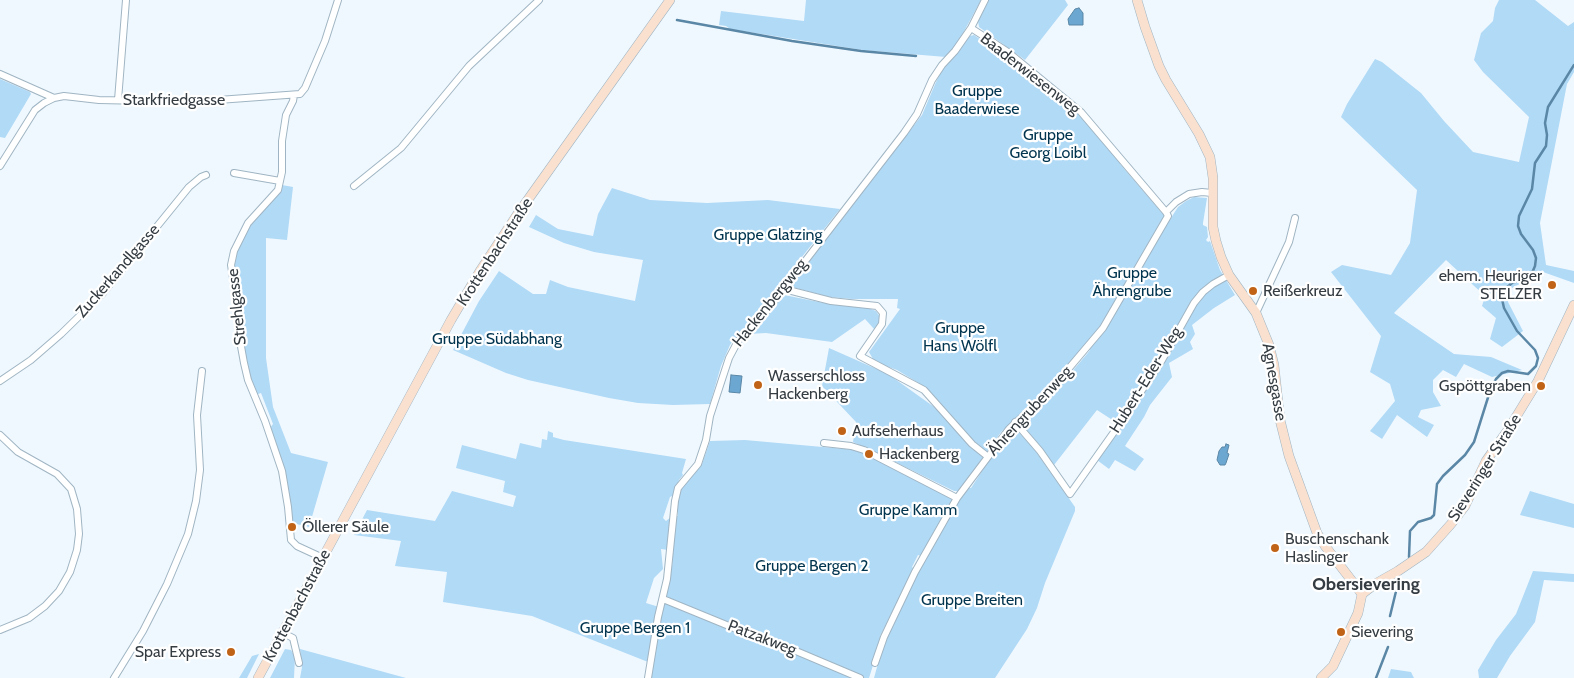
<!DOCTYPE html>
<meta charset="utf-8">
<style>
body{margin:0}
canvas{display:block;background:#eff8fe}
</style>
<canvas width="1574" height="678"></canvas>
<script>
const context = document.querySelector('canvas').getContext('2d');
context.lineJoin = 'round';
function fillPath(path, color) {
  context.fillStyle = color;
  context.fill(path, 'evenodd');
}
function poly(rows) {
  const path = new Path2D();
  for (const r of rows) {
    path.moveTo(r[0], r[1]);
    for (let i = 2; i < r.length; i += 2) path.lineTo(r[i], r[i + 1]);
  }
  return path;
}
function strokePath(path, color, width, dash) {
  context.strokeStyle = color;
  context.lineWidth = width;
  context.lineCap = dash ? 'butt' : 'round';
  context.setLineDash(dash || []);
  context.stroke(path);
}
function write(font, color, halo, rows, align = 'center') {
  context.font = font + ' Cabin,sans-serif';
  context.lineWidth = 4.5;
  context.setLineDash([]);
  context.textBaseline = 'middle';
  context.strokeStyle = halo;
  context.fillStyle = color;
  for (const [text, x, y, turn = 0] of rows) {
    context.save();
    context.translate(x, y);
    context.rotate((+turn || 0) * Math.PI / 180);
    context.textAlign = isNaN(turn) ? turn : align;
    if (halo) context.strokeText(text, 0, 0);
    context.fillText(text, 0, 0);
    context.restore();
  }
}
fillPath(poly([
 [806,0,981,0,961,37,949,56,946,57,862,50,730,29,726,26,719,25,721,11,804,21],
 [989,0,1065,0,1068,5,1025,60,979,27,978,21],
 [1499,0,1535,0,1568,26,1574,22,1574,72,1567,84,1540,223,1546,265,1574,271,1574,283,1543,272,1512,288,1508,302,1523,331,1502,347,1490,339,1496,318,1482,306,1485,296,1446,260,1394,313,1454,354,1491,357,1522,370,1492,377,1464,364,1456,377,1443,370,1433,380,1433,392,1441,406,1421,410,1418,417,1434,425,1427,437,1397,415,1382,439,1370,431,1395,401,1390,384,1370,372,1381,336,1331,272,1342,265,1391,275,1410,243,1417,190,1341,117,1347,104,1375,59,1382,62,1421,93,1444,121,1473,152,1519,162,1529,117,1483,72,1474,60,1481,33,1493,21,1495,8],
 [974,35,1025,70,1078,114,1100,136,1120,161,1120,164,1169,221,1178,207,1186,201,1194,197,1207,198,1203,223,1203,225,1207,227,1208,237,1206,240,1208,242,1210,241,1220,270,1235,295,1214,308,1192,325,1195,334,1190,342,1193,349,1169,363,1172,377,1150,405,1144,417,1125,446,1144,459,1135,471,1115,460,1109,469,1097,460,1117,423,1097,410,1054,465,1043,450,1020,424,1068,376,1087,354,1090,350,1085,346,1061,375,1001,432,959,491,954,491,877,453,853,442,856,422,822,386,829,348,888,374,944,414,955,426,959,424,935,397,922,385,897,370,880,364,873,359,869,352,900,309,897,308,898,299,852,299,830,297,792,287,790,284,922,115,936,82,941,72,966,40,970,36],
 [0,79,30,92,31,94,5,138,0,137],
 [282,185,293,187,287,240,266,238,266,358,273,407,291,453,328,462,309,527,296,524,291,518,270,428,273,424,261,393,255,395,248,373,233,266,235,253,246,231],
 [612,188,650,200,707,203,768,200,840,209,790,272,762,313,735,338,730,345,721,366,710,404,673,405,638,403,609,398,528,380,506,373,453,350,479,301,499,271,533,294,546,294,550,280,568,287,635,301,643,260,594,252,564,243,529,227,536,215,558,229,593,236,598,214],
 [784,295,829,304,868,308,876,311,880,317,879,324,875,330,865,319,832,342,766,333,748,334],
 [1014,427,1034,449,1075,507,1075,511,1045,583,1037,608,1027,629,995,678,874,678,883,645,913,580,957,503,969,488,971,488,997,448],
 [548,431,553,433,553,437,564,440,686,459,682,473,683,475,679,480,674,495,670,497,663,518,666,521,671,517,668,550,661,549,663,569,654,578,646,603,659,607,662,615,672,567,676,516,678,516,678,500,682,487,702,464,710,441,745,440,856,450,875,458,928,485,953,500,921,556,918,555,912,567,914,569,880,636,882,637,869,678,650,678,648,662,532,616,443,602,447,572,395,566,401,541,354,535,367,510,435,521,452,491,513,507,516,496,503,492,505,481,456,468,462,445,516,459,520,443,541,448,542,439,547,440],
 [1530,491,1574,504,1574,528,1520,515],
 [1533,571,1574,574,1574,582,1544,580,1535,622,1510,656,1497,678,1479,678,1478,670,1496,640,1516,614],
 [285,649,291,650,295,657,294,678,270,678],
 [300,649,333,658,406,678,300,678,302,667],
 [259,654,247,678,239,678,252,656],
 [1391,669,1411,672,1414,678,1388,678]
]), '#b1daf7');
const water = poly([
 [1079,8,1083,13,1083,25,1069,25,1068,19,1075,9,1079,8],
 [731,375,742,376,740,393,729,392,731,375],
 [1226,444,1229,445,1227,453,1229,454,1226,463,1225,465,1220,465,1217,460,1219,451,1222,447,1225,447,1226,444]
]);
fillPath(water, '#6ba7d0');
strokePath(water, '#5b87a6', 1);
strokePath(poly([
 [677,20,792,41,861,51,916,56],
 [1409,557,1410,531,1418,522,1431,518,1434,515,1437,484,1443,476,1465,455,1474,442,1491,388,1496,379,1502,373,1508,371,1528,374,1536,366,1538,358,1535,350,1517,331,1504,308,1502,299,1504,290,1512,283,1526,278,1532,273,1535,266,1536,258,1533,250,1521,234,1518,226,1519,216,1532,189,1535,163,1546,146,1547,135,1545,123,1548,107,1574,65],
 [1390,616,1399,579],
 [1376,678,1388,647]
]), '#5b87a6', 2.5);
const street = poly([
 [971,28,1008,52,1081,112,1166,212],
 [0,74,54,98],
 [294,95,293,101,286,115,282,141,282,172,278,190,248,223,234,251,231,265,239,317,240,341,244,363,248,380,265,421,282,471,288,507,291,540,297,546,323,558],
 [118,100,126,0],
 [0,166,35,110,44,103,54,98,64,96,99,100,191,102,300,94,305,88,325,41,338,0],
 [234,173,280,181],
 [354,186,401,148,469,66,539,0],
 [1166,212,1176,202,1189,194,1202,192,1212,193],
 [784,289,831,301,877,306,883,313,882,324,860,356,924,390,972,444,987,456],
 [1256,313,1289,242,1295,218],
 [0,381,31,360,61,334,103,293,189,187,201,177,206,175],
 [1015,422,1040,451,1070,494,1114,432,1162,360,1194,303,1203,292,1213,284,1229,275],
 [0,435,18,452,57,474,71,489,77,509,79,534,77,550,70,572,59,591,45,606,29,618,0,630],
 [824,443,851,446,864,450,957,498],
 [663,599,768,642,777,643,860,678],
 [283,633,293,638,299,663],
 [875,663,884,637,915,572,957,498,1009,429,1048,393,1103,328,1168,216,1166,212],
 [114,678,143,631,167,584,188,534,196,501,200,470,197,415,202,371],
 [648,678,658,617,667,579,675,501,678,488,698,464,706,440,710,416,729,358,738,341,765,313,904,133,917,114,932,80,942,65,955,51,971,28,985,0]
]);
const secondary = poly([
 [1137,0,1145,27,1159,66,1166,80,1199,134,1210,157,1213,178,1213,227,1216,241,1221,257,1229,275,1256,313,1269,345,1274,365,1280,420,1289,456,1317,533,1325,546,1362,594],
 [258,678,451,320,480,271,517,215,670,0],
 [1321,678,1333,666,1358,613,1362,594,1375,584,1398,571,1426,552,1451,524,1465,506,1486,461,1508,430,1538,381,1574,305]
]);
strokePath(street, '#a0b5c3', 8);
strokePath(secondary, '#a0b5c3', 10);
strokePath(street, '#fff', 6);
strokePath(secondary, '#fae0cf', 9);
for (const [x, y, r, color] of [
 [1552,285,5,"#c06316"],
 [1253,291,5,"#c06316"],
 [758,385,5,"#c06316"],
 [1541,386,5,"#c06316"],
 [842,431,5,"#c06316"],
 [869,454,5,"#c06316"],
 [292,527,5,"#c06316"],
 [1275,548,5,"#c06316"],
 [1341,632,5,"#c06316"],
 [231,652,5,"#c06316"]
]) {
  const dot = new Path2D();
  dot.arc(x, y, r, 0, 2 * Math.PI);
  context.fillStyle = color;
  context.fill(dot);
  strokePath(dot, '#fff', 2);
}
write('16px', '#353d43', '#fff', [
 ["Baaderwiesenweg",1030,74,38],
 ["Starkfriedgasse",174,100],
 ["Krottenbachstraße",495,252,-57],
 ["Zuckerkandlgasse",118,271,-49],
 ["Hackenbergweg",770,303,-51],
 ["Strehlgasse",237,307,-96],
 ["Hubert-Eder-Weg",1146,380,-58],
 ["Agnesgasse",1274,382,80],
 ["Ährengrubenweg",1030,411,-47],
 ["Sieveringer Straße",1485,468,-58],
 ["Krottenbachstraße",297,606,-62],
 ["Patzakweg",762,638,21]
]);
write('16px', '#00344f', '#fff', [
 ["Gruppe",977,91],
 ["Baaderwiese",977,109],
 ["Gruppe",1048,135],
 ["Georg Loibl",1048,153],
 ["Gruppe Glatzing",768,235],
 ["Gruppe",1132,273],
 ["Ährengrube",1132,291],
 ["Gruppe",960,328],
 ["Hans Wölfl",960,346],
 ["Gruppe Südabhang",497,339],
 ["Gruppe Kamm",908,510],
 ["Gruppe Bergen 2",812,566],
 ["Gruppe Breiten",972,600],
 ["Gruppe Bergen 1",635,628]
]);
write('16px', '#353d43', '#fff', [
 ["ehem. Heuriger",1542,276,"right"],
 ["STELZER",1542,294,"right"],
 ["Reißerkreuz",1263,291],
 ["Wasserschloss",768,376],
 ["Hackenberg",768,394],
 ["Gspöttgraben",1531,386,"right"],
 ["Aufseherhaus",852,431],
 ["Hackenberg",879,454],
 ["Öllerer Säule",302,527],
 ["Buschenschank",1285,539],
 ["Haslinger",1285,557],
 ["Sievering",1351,632],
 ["Spar Express",221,652,"right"]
], 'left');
write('bold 18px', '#353d43', '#fff', [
 ["Obersievering",1366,585]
]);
</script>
